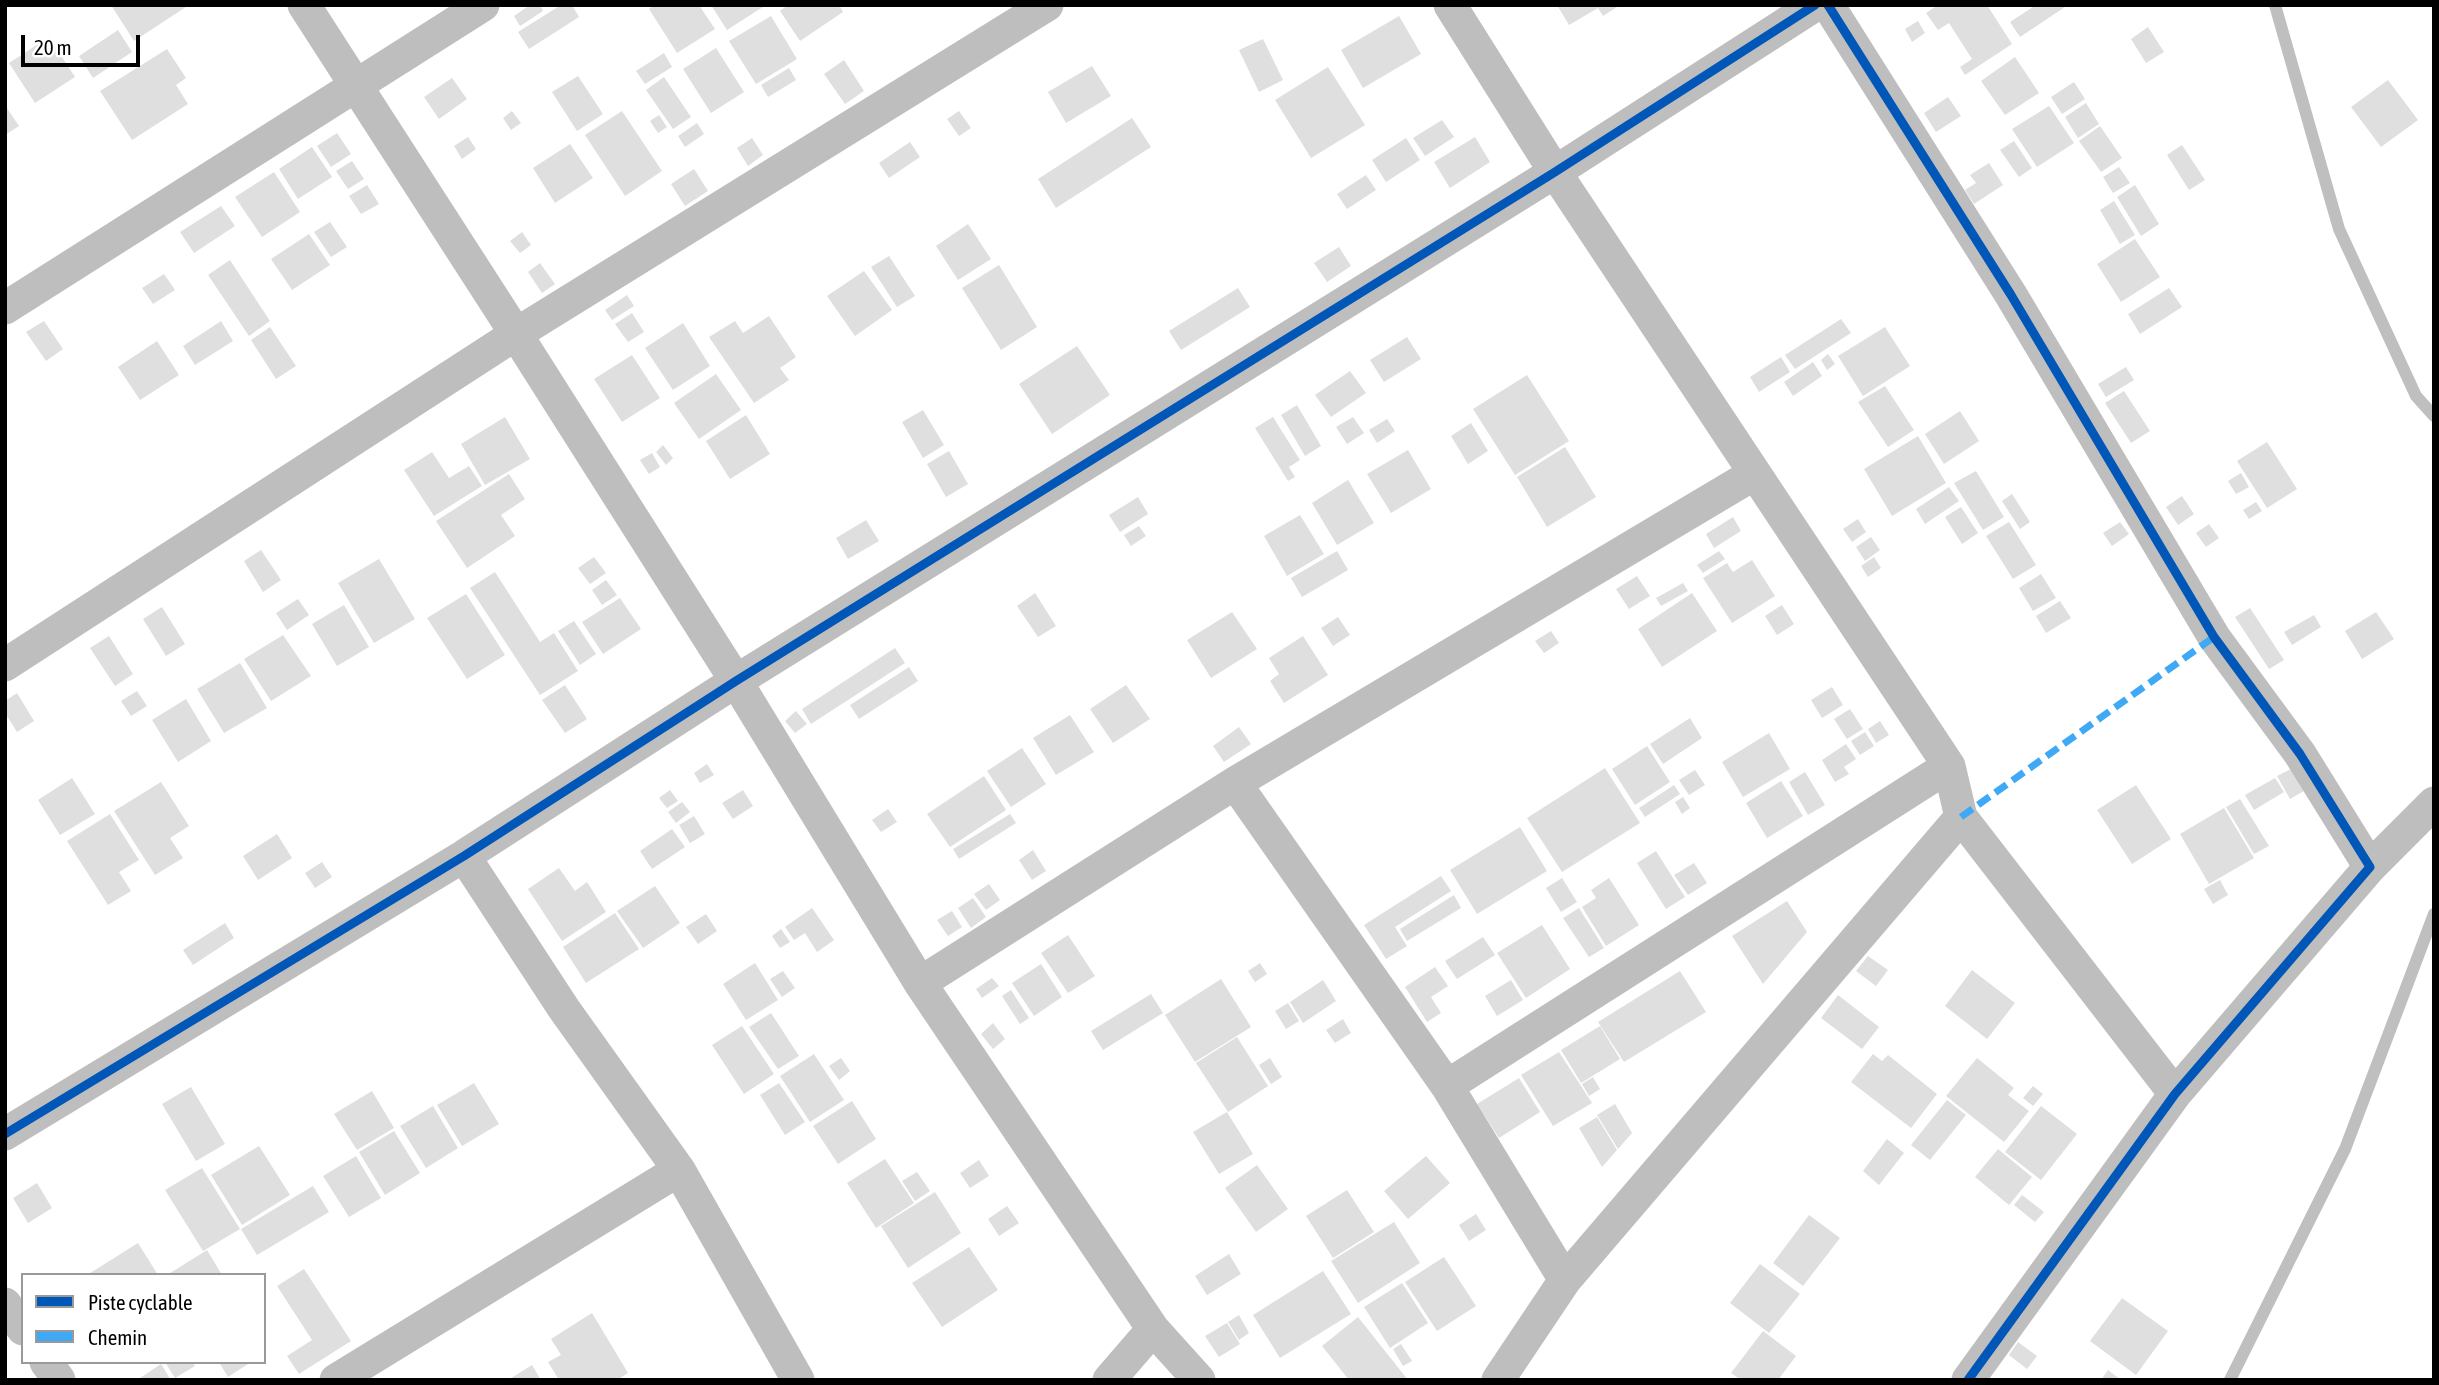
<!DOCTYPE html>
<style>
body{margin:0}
#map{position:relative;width:2439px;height:1385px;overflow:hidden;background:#fff;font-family:"Asap Condensed",sans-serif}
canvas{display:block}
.frame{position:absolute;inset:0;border:7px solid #000;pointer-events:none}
.legend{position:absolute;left:21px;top:1273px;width:245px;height:91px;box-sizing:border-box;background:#fff;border:2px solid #999;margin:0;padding:9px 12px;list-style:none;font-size:21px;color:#000}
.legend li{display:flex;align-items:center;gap:14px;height:35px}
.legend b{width:35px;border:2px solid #999}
.scale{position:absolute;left:21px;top:35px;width:119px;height:32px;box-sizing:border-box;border:4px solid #000;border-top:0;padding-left:9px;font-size:21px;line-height:24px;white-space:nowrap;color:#000;-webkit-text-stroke:5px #fff;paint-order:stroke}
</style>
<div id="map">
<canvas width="2439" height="1385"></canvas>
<div class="frame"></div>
<ul class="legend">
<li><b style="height:9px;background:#0057b8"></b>Piste cyclable</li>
<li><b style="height:9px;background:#3fa9f5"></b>Chemin</li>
</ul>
<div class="scale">20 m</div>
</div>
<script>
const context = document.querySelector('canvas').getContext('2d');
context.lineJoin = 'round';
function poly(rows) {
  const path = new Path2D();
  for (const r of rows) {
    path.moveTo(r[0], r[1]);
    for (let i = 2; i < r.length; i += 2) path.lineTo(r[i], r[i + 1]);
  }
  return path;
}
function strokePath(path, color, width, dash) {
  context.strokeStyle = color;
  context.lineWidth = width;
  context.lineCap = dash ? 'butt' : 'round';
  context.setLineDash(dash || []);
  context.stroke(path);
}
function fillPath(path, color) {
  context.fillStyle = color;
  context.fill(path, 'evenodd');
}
strokePath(poly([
 [2275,5,2339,229,2416,396,2434,416],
 [2230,1380,2345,1149,2434,914]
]), '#bfbfbf', 12);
fillPath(poly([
 [111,5,189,5,134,41],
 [530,5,540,5,543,11,520,26,514,16],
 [561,5,572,5,579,17,529,49,518,32],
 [654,5,699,5,715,29,677,53,649,9],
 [711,5,766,5,727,30],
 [788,5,839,5,843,12,800,41,780,11],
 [1557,5,1620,5,1603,16,1598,8,1569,25],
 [1938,5,1987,5,2012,44,1965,75,1960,67,1972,59,1949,23,1938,30,1926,13],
 [2036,5,2068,5,2020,37,2010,22],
 [771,16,797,59,756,84,729,41],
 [1399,16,1421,54,1363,88,1341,50],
 [1918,21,1925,33,1912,42,1905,29],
 [2148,27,2164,52,2146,63,2131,39],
 [118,30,132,52,93,78,79,56],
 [49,37,75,77,35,103,9,63],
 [1263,39,1283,80,1259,92,1239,50],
 [716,48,744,92,711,113,683,69],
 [167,49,186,78,176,85,188,104,132,140,100,91],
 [664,53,672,67,645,84,636,71],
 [2015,57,2039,93,2005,115,1981,81],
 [844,60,864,91,845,104,824,74],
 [1092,66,1111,96,1066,123,1048,92],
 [1328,67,1365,125,1311,158,1275,100],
 [789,68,796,80,768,97,761,85],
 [578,76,603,114,577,131,552,92],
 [664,77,691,117,673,129,646,90],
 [452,78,467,99,439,119,424,97],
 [2388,80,2418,120,2381,147,2351,107],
 [2074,82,2085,99,2062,114,2051,97],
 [1948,97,1961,116,1936,132,1924,113],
 [2086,103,2099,124,2078,138,2065,117],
 [5,105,19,126,5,135],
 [2049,106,2074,143,2037,167,2012,129],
 [512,111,521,123,511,130,503,118],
 [622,111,662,171,625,196,585,135],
 [959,111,971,128,959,136,947,119],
 [659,115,667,127,658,133,650,121],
 [1132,118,1151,147,1056,208,1038,179],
 [1442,120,1454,137,1425,156,1413,138],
 [697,123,704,134,685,147,678,136],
 [2100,126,2122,158,2101,172,2079,141],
 [337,133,351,154,331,167,317,146],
 [468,137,476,149,462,159,454,146],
 [1475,137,1490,162,1450,188,1434,162],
 [752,138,763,155,748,166,737,148],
 [1406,138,1420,160,1386,182,1372,160],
 [2014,141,2032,168,2019,177,2000,150],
 [910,142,920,157,889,178,879,163],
 [570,144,593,178,555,203,533,168],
 [2182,145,2205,180,2189,190,2167,155],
 [312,147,332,177,298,199,279,169],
 [352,161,364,179,348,189,336,171],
 [1989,163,2003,185,1974,204,1965,190,1976,183,1970,175],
 [2119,167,2130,183,2113,193,2103,177],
 [694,169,708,191,685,206,671,184],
 [274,172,300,212,262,237,235,197],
 [1366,175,1376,190,1347,209,1337,194],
 [367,185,379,204,361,214,349,196],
 [2135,185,2159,224,2141,236,2117,197],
 [2114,201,2135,235,2120,244,2100,210],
 [221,206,235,226,194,253,180,232],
 [330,222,347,247,331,257,314,232],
 [968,224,991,259,958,280,936,246],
 [522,232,531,245,520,253,510,241],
 [309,234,330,265,292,290,271,259],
 [2135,239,2160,277,2121,302,2097,264],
 [1339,247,1351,266,1327,282,1314,263],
 [889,256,915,296,897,307,871,267],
 [230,260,270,321,249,336,208,275],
 [540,263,555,284,542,293,528,272],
 [999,265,1037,327,1001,350,962,288],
 [864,271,892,310,855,336,827,296],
 [164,274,175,290,153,304,142,288],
 [1238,288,1250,307,1181,350,1169,331],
 [2169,288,2182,307,2140,334,2128,314],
 [627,295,634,306,612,320,605,310],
 [632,313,644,332,628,342,615,324],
 [769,316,796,357,780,368,789,380,754,403,709,337,735,321,743,333],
 [1841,319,1851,333,1795,369,1785,355],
 [44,321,63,349,46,361,26,332],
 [221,321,233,341,195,365,183,346],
 [683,323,710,366,673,390,645,348],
 [270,327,296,366,276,379,251,340],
 [1885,327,1910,366,1863,396,1838,356],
 [1407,337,1421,359,1384,382,1370,360],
 [157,341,179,375,140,400,118,367],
 [1077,346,1110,395,1052,434,1019,384],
 [1828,354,1835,364,1827,370,1821,360],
 [632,355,660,398,622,422,594,379],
 [1781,357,1790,372,1759,392,1750,377],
 [1813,362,1822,376,1793,396,1784,382],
 [2126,367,2134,380,2106,397,2098,384],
 [1350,371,1366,393,1331,417,1315,395],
 [716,374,741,410,699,439,674,403],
 [1527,375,1569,441,1515,475,1473,409],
 [1885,386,1914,430,1888,447,1858,402],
 [2124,391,2150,431,2131,443,2105,403],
 [1297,405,1321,446,1305,456,1281,415],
 [923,410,944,445,923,458,902,422],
 [1960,411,1979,441,1944,464,1925,434],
 [746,415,770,454,730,479,706,441],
 [505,417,530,459,485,485,461,444],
 [1273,417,1300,460,1289,467,1295,477,1288,481,1255,428],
 [1353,417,1364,433,1347,444,1336,427],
 [1387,419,1395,431,1377,443,1369,430],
 [1471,423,1488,451,1468,464,1451,436],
 [1918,436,1946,483,1892,516,1864,469],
 [2267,442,2297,489,2267,508,2237,461],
 [663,445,673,458,666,465,656,452],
 [1565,447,1596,497,1547,527,1517,477],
 [1408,450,1431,489,1391,513,1367,474],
 [949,451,968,484,946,497,927,464],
 [432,452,449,478,469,466,482,486,434,516,404,470],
 [652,453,660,467,649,474,640,460],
 [1976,471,2004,517,1983,530,1954,483],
 [2241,473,2249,487,2236,494,2228,481],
 [509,474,525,499,501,515,515,536,467,568,436,521],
 [1348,480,1374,523,1337,545,1312,503],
 [1949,487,1959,501,1925,524,1916,509],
 [2012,494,2030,522,2020,529,2002,501],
 [2182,496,2194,514,2178,525,2166,507],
 [1138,497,1148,514,1120,532,1109,515],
 [2256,502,2262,511,2249,519,2243,510],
 [1961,507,1978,533,1962,544,1945,517],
 [1300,515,1324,554,1287,576,1264,536],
 [1733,517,1741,531,1714,548,1706,534],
 [1858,519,1866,532,1852,542,1843,529],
 [866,520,879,541,848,559,836,538],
 [2009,522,2036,565,2013,579,1986,536],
 [2120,522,2129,534,2112,546,2103,533],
 [2209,524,2219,538,2206,547,2196,533],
 [1139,526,1146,536,1131,546,1124,535],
 [1871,537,1880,550,1865,561,1856,547],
 [261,550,281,580,263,592,244,561],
 [1337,551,1348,570,1302,597,1291,578],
 [1719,551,1725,559,1703,573,1697,565],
 [594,557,606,573,590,584,578,568],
 [1874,557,1881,568,1868,577,1861,566],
 [379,559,415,619,374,643,338,583],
 [1752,560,1775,596,1732,623,1703,578,1727,563,1733,572],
 [495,572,540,642,554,633,578,671,540,695,470,588],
 [2041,574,2056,598,2033,611,2019,588],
 [1637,576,1650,596,1629,609,1616,589],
 [606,580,617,595,602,605,592,590],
 [1683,583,1688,591,1661,606,1656,598],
 [1035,593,1056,626,1038,637,1017,606],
 [1692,593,1717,631,1662,667,1638,629],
 [466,594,505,655,467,679,427,618],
 [620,598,641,629,603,654,582,622],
 [298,599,309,615,287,630,276,613],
 [2060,601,2071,618,2046,633,2036,616],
 [344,605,369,647,337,666,312,624],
 [1782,605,1794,624,1777,635,1765,616],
 [162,607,185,644,166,656,143,619],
 [2250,608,2284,660,2269,669,2235,617],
 [1232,612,1257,649,1211,678,1187,640],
 [2376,612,2394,639,2362,659,2345,631],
 [2314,615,2321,627,2292,645,2284,632],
 [1338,617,1350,635,1333,646,1321,628],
 [574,621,596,654,580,665,558,631],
 [1551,631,1559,643,1544,653,1535,641],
 [283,635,311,676,271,701,244,659],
 [109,636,133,674,115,686,90,648],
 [1303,636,1328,675,1284,703,1270,681,1279,674,1269,658],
 [895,648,905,663,811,724,802,709],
 [240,663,267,708,224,733,197,689],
 [909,667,918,681,859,719,850,705],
 [565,685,587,719,565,733,542,700],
 [1126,685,1150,719,1113,743,1090,709],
 [1832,687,1843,705,1822,718,1811,700],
 [137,691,147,706,131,716,121,701],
 [17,693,34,721,17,732,5,713,5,701],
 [186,699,211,741,178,762,152,720],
 [1850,709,1863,729,1847,739,1834,719],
 [796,711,807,724,795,733,785,721],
 [1070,715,1094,752,1056,775,1033,738],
 [1690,718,1702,738,1663,764,1650,744],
 [1880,721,1889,735,1876,743,1868,729],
 [1239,727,1251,744,1224,762,1213,746],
 [1865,732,1874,746,1860,755,1851,741],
 [1769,733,1790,769,1743,797,1722,762],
 [1846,744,1856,759,1844,767,1849,774,1835,782,1822,760],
 [1647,746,1670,782,1635,805,1612,769],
 [1022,748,1046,784,1011,807,987,771],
 [707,764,714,775,700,783,694,773],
 [1605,768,1640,823,1562,872,1527,818],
 [2291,769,2304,791,2290,799,2277,776],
 [1695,770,1705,785,1689,795,1679,780],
 [1805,772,1825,805,1808,815,1789,782],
 [984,776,1006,810,950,847,927,814],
 [72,778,95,814,60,835,38,800],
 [2275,778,2284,792,2254,810,2245,795],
 [1781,781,1803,816,1767,838,1746,803],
 [161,782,189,826,170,838,183,858,155,875,114,811],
 [1674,785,1680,794,1645,817,1639,808],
 [2136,785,2171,839,2132,864,2097,810],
 [670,790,678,801,667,808,659,798],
 [743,790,753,806,733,819,722,803],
 [1683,797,1690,808,1682,814,1675,802],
 [2240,799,2269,846,2254,854,2226,807],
 [682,802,690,812,676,823,668,812],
 [2224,808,2254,858,2209,884,2180,834],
 [888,809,897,822,881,832,872,820],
 [110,814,139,860,119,872,131,891,108,905,67,841],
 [1010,814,1016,823,959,859,953,849],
 [694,816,705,834,690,843,679,825],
 [1520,827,1547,871,1477,914,1450,870],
 [672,829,685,847,652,869,640,851],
 [277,834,292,858,258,880,243,856],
 [1033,850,1046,871,1032,880,1019,860],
 [1656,851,1685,897,1666,909,1637,863],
 [322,862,332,877,315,888,305,873],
 [1694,863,1707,883,1688,895,1674,875],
 [559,868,575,891,587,882,606,912,562,941,528,889],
 [1441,876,1451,891,1395,927,1407,946,1386,959,1364,925],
 [1562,878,1577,902,1561,912,1546,888],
 [1609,878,1639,925,1606,946,1582,907,1596,898,1591,890],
 [2220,880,2228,895,2213,904,2204,889],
 [989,884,1000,900,986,910,974,894],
 [655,886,680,923,643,948,617,911],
 [1454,895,1461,908,1407,941,1400,929],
 [973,898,986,917,971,928,958,908],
 [1787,901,1807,932,1763,984,1732,936],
 [812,908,834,940,817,952,805,933,794,940,785,927],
 [1579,908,1604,948,1589,957,1563,918],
 [952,911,962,927,948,936,937,920],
 [615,913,639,949,586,983,563,947],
 [706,914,717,931,698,944,686,927],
 [225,923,234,938,193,965,183,950],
 [1542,925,1570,969,1526,998,1497,953],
 [781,929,790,942,780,948,772,936],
 [1068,935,1095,976,1068,993,1041,953],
 [1483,937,1495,955,1457,979,1445,961],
 [1868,956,1888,970,1876,986,1856,971],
 [755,963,778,1000,746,1020,723,984],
 [1260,963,1267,974,1255,982,1248,971],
 [1041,964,1062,997,1034,1016,1012,983],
 [1435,967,1448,986,1431,997,1441,1013,1427,1022,1405,987],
 [1972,970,2015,1003,1987,1039,1945,1006],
 [783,971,795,988,782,997,770,979],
 [1680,971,1706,1012,1624,1062,1598,1022],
 [992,978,999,986,982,998,976,989],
 [1221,979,1251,1027,1195,1062,1165,1015],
 [1323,980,1336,1001,1303,1023,1290,1002],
 [1511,980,1523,1000,1497,1016,1485,996],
 [1011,990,1029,1018,1020,1024,1002,996],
 [1151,994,1163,1013,1103,1050,1091,1031],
 [1838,995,1879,1027,1862,1049,1821,1018],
 [1288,1003,1299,1021,1286,1029,1275,1011],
 [771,1013,799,1056,778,1069,749,1027],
 [1343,1019,1351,1033,1335,1043,1326,1030],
 [993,1023,1005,1039,993,1049,981,1034],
 [742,1026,774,1074,744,1094,712,1045],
 [1600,1026,1620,1059,1581,1083,1561,1050],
 [1237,1037,1268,1086,1228,1112,1196,1063],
 [1559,1052,1592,1103,1553,1126,1521,1075],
 [814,1054,844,1100,810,1122,780,1076],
 [1873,1054,1882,1061,1888,1055,1937,1094,1911,1128,1851,1082],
 [841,1058,850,1071,839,1080,829,1066],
 [1270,1058,1282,1077,1271,1084,1259,1065],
 [1977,1058,2014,1088,2008,1095,2029,1111,2004,1142,1946,1096],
 [1593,1077,1600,1089,1589,1096,1582,1084],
 [1519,1078,1540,1112,1499,1138,1477,1104],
 [474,1083,499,1124,462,1146,437,1105],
 [779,1083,805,1122,785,1135,760,1095],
 [2033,1086,2043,1094,2033,1106,2023,1098],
 [191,1087,225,1144,196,1161,162,1104],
 [372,1091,394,1128,357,1150,334,1114],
 [1947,1100,1966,1115,1930,1160,1911,1145],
 [852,1101,876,1139,838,1164,813,1126],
 [1615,1104,1632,1133,1618,1149,1597,1115],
 [433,1106,458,1148,426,1168,400,1126],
 [2041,1106,2077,1134,2041,1180,2005,1152],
 [1227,1112,1253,1154,1219,1174,1193,1132],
 [1597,1117,1617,1150,1602,1167,1579,1128],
 [394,1131,420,1173,385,1195,359,1152],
 [1887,1139,1904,1153,1879,1185,1863,1171],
 [259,1146,290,1195,242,1225,211,1175],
 [1998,1149,2032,1177,2009,1205,1975,1177],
 [356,1156,381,1198,349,1217,323,1176],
 [1426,1156,1450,1183,1408,1219,1384,1191],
 [885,1159,914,1203,876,1228,847,1183],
 [979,1160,989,1176,970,1188,960,1173],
 [1257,1165,1288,1209,1256,1232,1225,1188],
 [202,1168,240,1229,203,1251,165,1190],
 [917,1172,930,1191,915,1201,902,1181],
 [37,1183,52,1208,28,1223,13,1198],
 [313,1186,329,1212,257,1255,241,1229],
 [1347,1190,1374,1232,1333,1258,1306,1216],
 [935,1192,961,1233,908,1268,881,1226],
 [2022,1195,2044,1212,2035,1222,2014,1205],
 [1007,1206,1019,1223,999,1236,988,1219],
 [1476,1214,1486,1230,1469,1241,1459,1225],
 [1809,1215,1840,1238,1803,1286,1773,1263],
 [1394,1222,1420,1263,1358,1303,1331,1261],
 [138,1243,158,1275,87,1275],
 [969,1247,998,1290,942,1327,912,1283],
 [207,1250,222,1275,167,1275],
 [1229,1254,1241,1274,1207,1295,1195,1276],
 [1444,1257,1476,1306,1437,1331,1405,1282],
 [1760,1264,1800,1294,1769,1333,1730,1303],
 [304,1269,351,1341,299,1374,287,1356,312,1340,277,1286],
 [1323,1271,1351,1314,1280,1358,1253,1315],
 [1402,1283,1428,1323,1390,1348,1364,1307],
 [2122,1298,2168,1331,2136,1375,2090,1341],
 [592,1313,628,1373,617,1380,559,1380,548,1362,561,1355,551,1339],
 [1239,1315,1249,1333,1239,1340,1228,1322],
 [1358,1317,1408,1380,1349,1380,1322,1346],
 [1227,1323,1240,1344,1219,1357,1205,1336],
 [1763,1331,1796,1356,1778,1380,1741,1380,1731,1373],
 [2018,1342,2037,1356,2027,1369,2009,1355],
 [1401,1344,1412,1361,1403,1366,1393,1349],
 [165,1362,192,1362,195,1366,175,1378],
 [219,1362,251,1362,228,1377],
 [161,1364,171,1380,137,1380],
 [532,1365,541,1380,508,1380],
 [2108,1370,2121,1380,2101,1380]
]), '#dfdfdf');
strokePath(poly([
 [304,5,516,334,736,681,920,983,1153,1329,1199,1380],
 [1450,5,1555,172,1949,766,1961,817,2175,1094],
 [1828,5,2011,295,2214,637,2300,754,2370,867,2175,1094,1968,1380],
 [5,308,483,5],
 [5,665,516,334,1047,5],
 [1235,783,1447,1086,1565,1280],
 [464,856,564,1009,679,1170,798,1380],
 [2370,867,2434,803],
 [920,983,1235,783,1754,474],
 [1447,1086,1949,766],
 [5,1134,464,856,736,681,1555,172,1815,5],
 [5,1304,23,1329],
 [46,1362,59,1380],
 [336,1380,679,1170],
 [1109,1380,1153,1329],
 [1498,1380,1565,1280,1961,817]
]), '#bebebe', 33);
strokePath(poly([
 [1961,817,2214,637]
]), '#3fa9f5', 7, [14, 7]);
strokePath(poly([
 [1828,5,2011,295,2214,637,2300,754,2370,867,2175,1094,1968,1380],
 [5,1134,464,856,736,681,1555,172,1815,5]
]), '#0057b8', 9);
</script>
